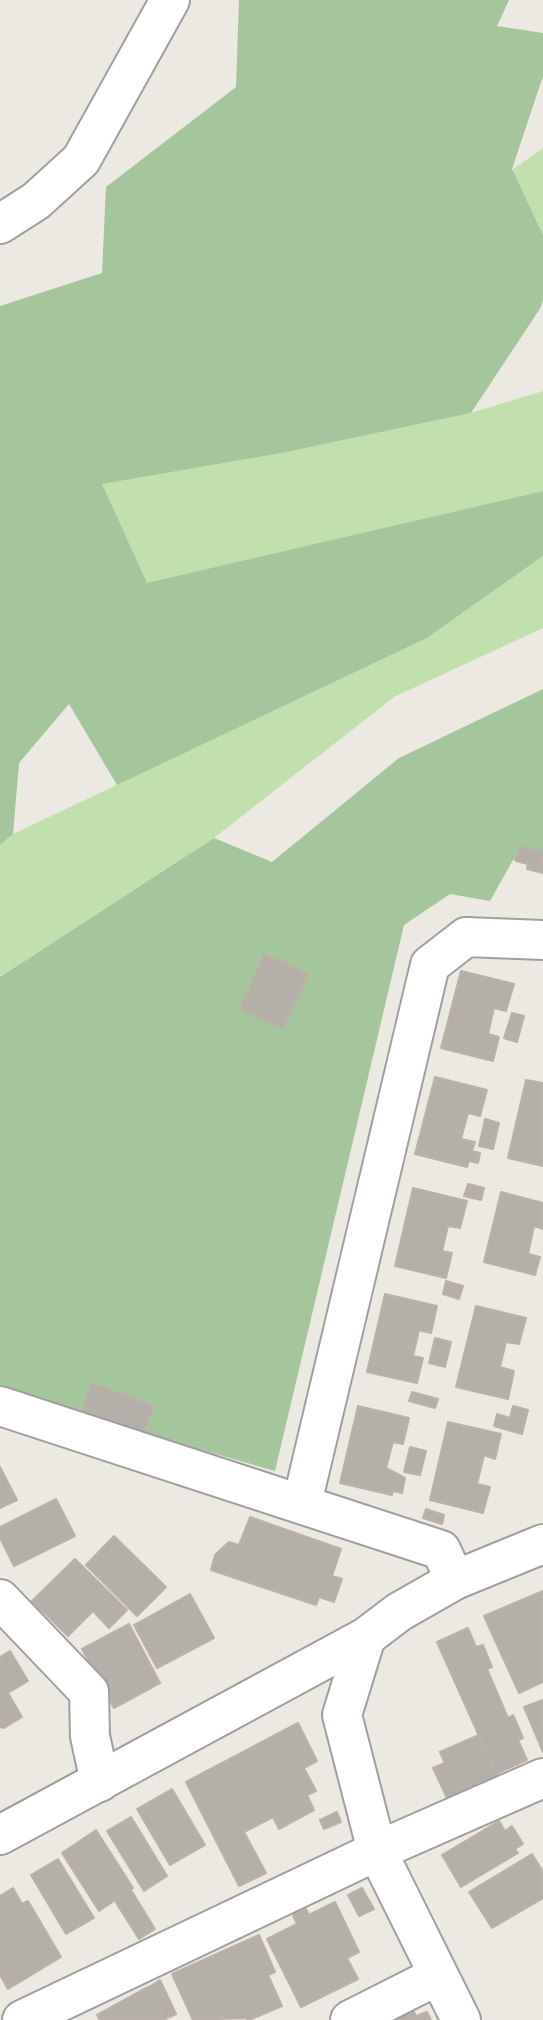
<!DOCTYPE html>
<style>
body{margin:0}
canvas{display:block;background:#ebe9e2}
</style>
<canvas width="543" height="2020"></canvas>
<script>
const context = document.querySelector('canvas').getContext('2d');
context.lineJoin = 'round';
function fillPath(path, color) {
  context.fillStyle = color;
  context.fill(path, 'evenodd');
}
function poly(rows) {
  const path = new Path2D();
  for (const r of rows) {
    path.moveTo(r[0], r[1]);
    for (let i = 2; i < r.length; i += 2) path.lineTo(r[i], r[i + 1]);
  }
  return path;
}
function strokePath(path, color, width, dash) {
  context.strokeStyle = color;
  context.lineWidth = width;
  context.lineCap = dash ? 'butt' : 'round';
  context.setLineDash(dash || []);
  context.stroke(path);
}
fillPath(poly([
 [543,148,543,235,512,170],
 [543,391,543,491,147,584,101,484,282,453,471,413],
 [543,556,543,628,394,697,214,838,0,977,0,845,13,834,427,638]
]), '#c2e0ad');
fillPath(poly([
 [239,0,509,0,497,26,543,33,543,76,512,169,543,235,543,299,541,307,471,413,282,453,102,484,147,583,543,491,543,556,427,638,117,785,69,704,19,763,13,834,0,845,0,306,102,273,106,187,236,87],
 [543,689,543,864,513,860,490,901,450,894,404,925,275,1471,0,1392,0,977,214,838,272,862,399,758]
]), '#a5c69c');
const building = poly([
 [520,846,543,852,543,873,527,869,528,864,516,861,520,846],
 [264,954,308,974,283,1028,240,1009,264,954],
 [461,971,514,984,506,1011,494,1008,488,1034,499,1037,493,1061,441,1048,461,971],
 [512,1013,524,1016,517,1042,504,1038,512,1013],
 [435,1077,487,1090,480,1116,468,1113,461,1139,475,1142,472,1151,480,1153,478,1163,469,1161,467,1167,415,1154,435,1077],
 [526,1080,543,1083,543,1166,508,1158,526,1080],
 [485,1119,499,1123,493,1149,479,1146,485,1119],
 [468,1184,484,1188,481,1200,464,1196,468,1184],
 [413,1188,467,1201,460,1228,448,1226,442,1251,452,1253,446,1278,395,1266,413,1188],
 [501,1192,543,1203,543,1229,534,1226,528,1254,540,1257,535,1275,484,1262,501,1192],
 [446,1281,463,1286,459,1299,443,1294,446,1281],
 [385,1294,437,1306,431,1333,419,1330,413,1356,423,1358,417,1383,367,1372,385,1294],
 [476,1306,526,1318,519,1344,506,1342,500,1367,514,1371,508,1399,456,1387,476,1306],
 [435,1338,451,1342,445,1367,429,1363,435,1338],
 [92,1383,154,1406,142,1435,81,1412,92,1383],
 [412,1392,438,1399,435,1408,409,1401,412,1392],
 [358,1406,409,1418,403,1444,393,1442,386,1468,405,1478,402,1493,393,1491,392,1495,340,1483,358,1406],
 [513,1406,528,1410,522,1434,494,1426,497,1414,510,1418,513,1406],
 [448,1422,501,1434,495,1459,484,1455,477,1484,490,1487,483,1513,430,1500,448,1422],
 [410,1447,426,1451,420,1475,404,1472,410,1447],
 [0,1467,17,1500,0,1508,0,1467],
 [56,1499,75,1536,14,1566,0,1538,0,1527,56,1499],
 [426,1509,444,1515,442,1524,423,1518,426,1509],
 [250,1517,341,1549,332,1576,342,1579,334,1602,319,1597,316,1605,211,1570,215,1555,229,1542,239,1545,250,1517],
 [114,1536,166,1587,137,1616,86,1565,114,1536],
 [75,1559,127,1610,109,1628,93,1611,68,1636,32,1601,75,1559],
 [543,1591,543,1682,519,1693,484,1616,543,1591],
 [190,1594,214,1638,157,1668,134,1625,190,1594],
 [129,1624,160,1683,114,1708,82,1649,129,1624],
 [468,1628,476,1647,483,1645,492,1667,487,1669,508,1718,513,1715,523,1738,518,1740,527,1760,496,1774,437,1642,468,1628],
 [10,1651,28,1681,8,1693,22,1717,4,1728,0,1727,0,1657,10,1651],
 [543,1700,543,1752,524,1707,543,1700],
 [298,1723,317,1761,304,1768,316,1791,307,1795,314,1810,279,1829,273,1817,244,1832,266,1873,239,1886,186,1782,298,1723],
 [479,1735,498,1778,448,1800,433,1768,445,1763,440,1752,479,1735],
 [172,1789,205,1845,170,1865,137,1809,172,1789],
 [337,1812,341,1822,324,1829,320,1820,337,1812],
 [131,1817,167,1876,144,1891,107,1831,131,1817],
 [499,1821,505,1831,512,1826,523,1844,515,1849,518,1853,461,1887,442,1855,499,1821],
 [96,1830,133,1888,99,1911,62,1853,96,1830],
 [532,1854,543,1872,543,1898,492,1928,469,1892,532,1854],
 [58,1859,94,1918,66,1934,31,1875,58,1859],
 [13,1888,22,1904,28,1901,61,1957,8,1989,0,1975,0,1896,13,1888],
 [362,1888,374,1909,359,1916,348,1895,362,1888],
 [131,1890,155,1929,139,1939,115,1901,131,1890],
 [335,1902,359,1952,347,1958,358,1979,301,2007,267,1939,297,1924,293,1915,306,1909,309,1915,335,1902],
 [259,1935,275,1972,268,1975,282,2006,249,2020,245,2018,193,2020,172,1974,259,1935],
 [160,1980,176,2014,165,2019,149,1987,160,1980],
 [148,1987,166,2020,100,2020,97,2015,148,1987],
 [409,2002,416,2016,427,2012,431,2020,370,2020,409,2002]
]);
fillPath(building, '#b4afa8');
strokePath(building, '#bbb1a6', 2);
const minor = poly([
 [0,224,36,201,81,160,170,0],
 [0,1406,441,1550,455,1580],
 [302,1503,430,965,466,937,543,940],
 [0,1599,89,1692,90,1736,100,1782],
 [366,1637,342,1715,377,1851,461,2020],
 [22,2020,377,1851,543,1778],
 [350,2020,437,1976]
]);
const tertiary = poly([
 [0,1835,366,1637,399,1612,455,1580,543,1544]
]);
strokePath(minor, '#9f9f9f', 42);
strokePath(tertiary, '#9f9f9f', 42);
strokePath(minor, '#fff', 38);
strokePath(tertiary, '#fff', 38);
</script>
